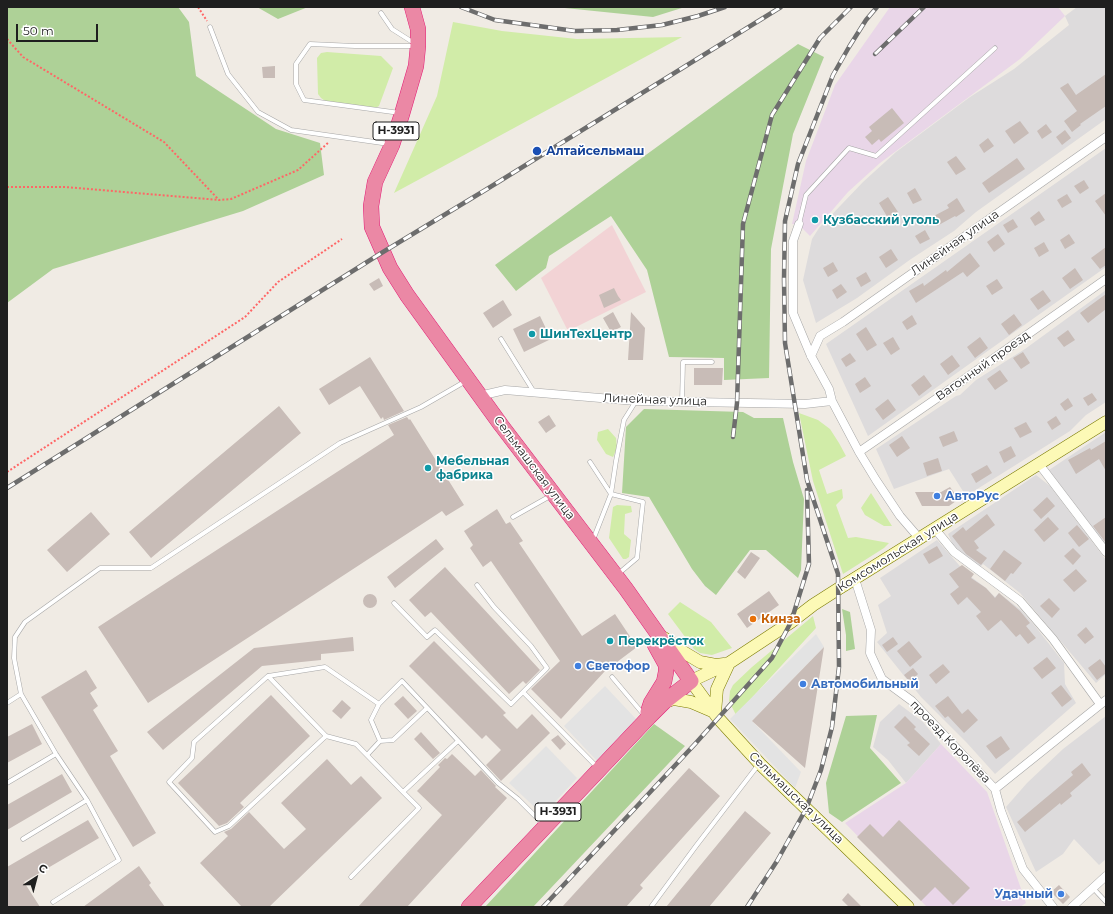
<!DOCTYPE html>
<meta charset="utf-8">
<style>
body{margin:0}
#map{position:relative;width:1113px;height:914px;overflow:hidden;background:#f0ebe4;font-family:Montserrat,sans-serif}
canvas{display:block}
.frame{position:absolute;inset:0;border:8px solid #1f1f1f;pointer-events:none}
.north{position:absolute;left:16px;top:858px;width:40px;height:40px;-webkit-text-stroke:3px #fff;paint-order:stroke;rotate:36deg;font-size:11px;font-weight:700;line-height:16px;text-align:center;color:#1f1f1f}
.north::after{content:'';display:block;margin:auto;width:14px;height:18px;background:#1f1f1f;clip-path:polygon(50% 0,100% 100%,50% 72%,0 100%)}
.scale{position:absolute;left:16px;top:24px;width:82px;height:18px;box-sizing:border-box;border:2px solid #1f1f1f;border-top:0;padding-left:5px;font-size:12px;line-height:14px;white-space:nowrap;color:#1f1f1f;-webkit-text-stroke:3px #fff;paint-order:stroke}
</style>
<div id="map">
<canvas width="1113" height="914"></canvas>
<div class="frame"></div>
<div class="north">С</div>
<div class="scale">50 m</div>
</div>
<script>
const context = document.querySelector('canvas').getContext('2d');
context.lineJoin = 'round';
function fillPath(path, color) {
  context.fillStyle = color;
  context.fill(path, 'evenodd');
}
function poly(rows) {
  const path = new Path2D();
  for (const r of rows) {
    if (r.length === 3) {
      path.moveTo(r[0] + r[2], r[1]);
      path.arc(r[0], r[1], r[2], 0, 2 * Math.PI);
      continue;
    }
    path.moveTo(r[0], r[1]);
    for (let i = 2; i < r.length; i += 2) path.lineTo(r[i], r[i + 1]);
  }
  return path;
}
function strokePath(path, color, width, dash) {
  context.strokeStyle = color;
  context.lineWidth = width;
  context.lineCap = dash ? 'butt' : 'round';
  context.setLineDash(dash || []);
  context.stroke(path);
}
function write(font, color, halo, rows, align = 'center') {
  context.font = font + ' Montserrat,sans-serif';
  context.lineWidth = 3;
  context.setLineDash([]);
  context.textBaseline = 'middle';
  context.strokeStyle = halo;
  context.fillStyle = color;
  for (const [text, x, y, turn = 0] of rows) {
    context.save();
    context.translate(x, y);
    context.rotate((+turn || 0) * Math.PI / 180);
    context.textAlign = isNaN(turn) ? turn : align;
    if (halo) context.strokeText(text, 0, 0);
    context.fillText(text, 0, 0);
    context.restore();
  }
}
fillPath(poly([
 [1077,7,1106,7,1106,119,976,212,954,231,911,259,857,298,816,323,803,280,812,239,819,228,863,182,896,152,970,97,1014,69,1069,25,1065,16],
 [1106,148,1106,267,868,436,826,344],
 [1106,290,1106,402,1086,415,1070,431,966,496,949,469,894,489,876,449,956,396,960,395,976,380,1025,349],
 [1106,432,1106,545,1049,470],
 [1036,475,1050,486,1106,560,1106,674,1096,683,1020,593,983,564,980,567,954,547,948,534],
 [937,540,966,573,986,588,995,597,999,593,1021,610,1035,626,1064,663,1065,684,1076,703,995,774,967,743,921,697,877,642,887,633,878,605,891,596,880,578],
 [899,704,923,722,941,744,906,783,888,760,873,747,880,722],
 [1106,716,1106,859,1099,865,1074,839,1063,854,1036,872,1006,807,1027,783,1063,749]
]), '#dddbdc');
fillPath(poly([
 [612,225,646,292,568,331,541,278]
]), '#f2d3d5');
fillPath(poly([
 [890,7,1058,7,1065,16,1020,59,880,163,848,192,810,236,799,225,792,224,806,161,835,85],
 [941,744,987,792,1026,903,1020,907,927,907,845,823,906,783]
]), '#e9d6e8');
fillPath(poly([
 [453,22,502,31,577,39,682,37,394,193,437,96],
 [327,52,381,56,393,68,379,106,375,108,325,101,321,98,318,94,317,58,321,53],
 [799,413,818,420,830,429,839,443,846,456,819,470,827,494,842,489,843,498,836,505,848,538,856,537,889,543,884,548,843,574,813,481],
 [608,429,616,438,617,448,613,457,606,454,597,440,598,432],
 [871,493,892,526,884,526,865,515,861,508],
 [617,505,631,506,632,512,625,514,624,534,631,540,629,557,626,559,623,559,609,538,613,507],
 [680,602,711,622,732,648,712,655,700,653,694,649,668,614],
 [813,616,816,628,736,715,729,701,730,691,733,685,752,667]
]), '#d1eca8');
fillPath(poly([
 [7,7,178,7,189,22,196,76,276,129,320,143,324,175,243,211,53,269,7,303],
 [257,7,308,7,278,19],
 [555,7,685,7,653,17],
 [798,44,824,57,793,134,771,249,769,378,724,380,724,358,669,357,647,270,611,216,549,256,546,268,516,291,495,265],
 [644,409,743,412,754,418,783,418,793,462,804,499,801,570,798,578,766,550,750,550,716,595,705,586,692,569,649,497,622,493,626,427],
 [842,609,850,612,855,649,846,651,846,635],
 [877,715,870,748,901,783,842,822,829,813,826,783,846,716],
 [654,724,685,746,533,907,485,907]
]), '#aed197');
fillPath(poly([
 [816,634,824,647,752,721,801,772,795,788,730,719],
 [605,686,636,719,598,762,564,726],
 [546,746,577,778,543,815,509,783]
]), '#e3e3e3');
fillPath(poly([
 [275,66,275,78,263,78,262,67],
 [1106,74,1106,106,1080,124,1081,125,1072,132,1064,121,1077,111,1060,88,1068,83,1076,95],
 [892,108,904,123,881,142,879,139,872,145,865,137,872,131,869,127],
 [1020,121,1029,133,1014,144,1005,131],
 [1046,124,1052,132,1042,139,1037,131],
 [1065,130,1071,138,1062,145,1056,137],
 [988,138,994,146,984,153,979,145],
 [956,156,966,169,956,175,947,162],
 [1017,158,1025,169,989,193,982,183],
 [1084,180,1089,188,1080,194,1074,186],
 [915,188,922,200,913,204,907,193],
 [1106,193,1106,216,1095,201],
 [1067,194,1072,202,1062,208,1057,200],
 [888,197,898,212,888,218,879,203],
 [957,198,965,211,956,217,955,216,937,226,932,217,949,208,947,205],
 [1039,211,1045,220,1035,226,1030,218],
 [1013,219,1018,227,1008,233,1003,225],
 [925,230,930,239,920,244,915,236],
 [998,234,1005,244,994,252,987,242],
 [1069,234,1075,243,1065,249,1060,240],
 [1044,242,1049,251,1039,257,1034,248],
 [1106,247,1106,265,1100,269,1091,258],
 [891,249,898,260,886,268,879,257],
 [970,253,980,266,967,277,963,272,916,303,909,291,923,283,924,286,946,270,947,272],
 [833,262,838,271,828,277,823,268],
 [1075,268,1083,280,1070,289,1062,278],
 [866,272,871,281,861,287,856,278],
 [379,278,383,286,374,291,369,284],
 [997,279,1003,288,992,295,986,286],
 [841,284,847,292,837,299,832,290],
 [614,288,618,296,621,300,604,308,599,295],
 [1043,290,1051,301,1038,310,1030,299],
 [1106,294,1106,309,1088,323,1080,313],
 [503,300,512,315,493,328,483,313],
 [613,312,621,327,611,332,603,318],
 [631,312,645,328,643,360,628,360],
 [1014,314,1022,325,1009,335,1001,324],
 [912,315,917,324,907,330,902,322],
 [540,316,551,339,524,352,513,329],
 [866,327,877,345,867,351,856,334],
 [1068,330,1075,340,1064,347,1057,338],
 [893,337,900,349,891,355,883,343],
 [980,337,988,348,975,358,967,347],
 [1023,352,1030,363,1021,369,1013,358],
 [850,353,856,361,846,367,841,359],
 [952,355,960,366,948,375,940,364],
 [370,357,404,411,384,420,383,417,381,419,360,386,329,405,319,389],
 [694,368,723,368,722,385,694,385],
 [1000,370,1008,381,995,390,987,379],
 [924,375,932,386,919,396,911,385],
 [865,377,871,386,860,393,855,384],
 [1092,393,1097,400,1088,406,1083,398],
 [1068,398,1073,406,1065,411,1060,404],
 [888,399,896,410,883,420,875,409],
 [279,406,301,433,151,558,129,532],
 [549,415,556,426,546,433,538,422],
 [1056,416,1061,424,1052,430,1047,422],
 [407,417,409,420,410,419,464,505,446,516,442,511,148,703,98,627,394,435,388,425],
 [1026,422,1032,432,1020,438,1014,428],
 [954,431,958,441,943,447,939,437],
 [902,436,910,448,897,457,889,445],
 [1106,441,1106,471,1099,459,1076,474,1068,460,1090,448,1091,450],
 [1011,446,1016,456,1004,463,999,452],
 [938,458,942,471,927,476,923,463],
 [987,465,992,473,976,483,971,474],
 [950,487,959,499,949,506,922,506,915,492,941,492],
 [1047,497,1055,506,1041,519,1033,510],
 [497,509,506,524,510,522,523,541,519,543,582,636,615,614,637,647,605,671,561,719,531,689,560,661,491,561,483,567,470,548,473,545,464,531],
 [91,512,110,534,67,572,47,550],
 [987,514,995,525,974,541,979,548,976,550,987,558,981,565,966,554,952,536,963,527,966,531],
 [1048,517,1059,529,1044,542,1034,530],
 [1106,517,1106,543,1093,526],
 [1077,525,1089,539,1079,547,1068,533],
 [436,539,444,549,395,588,387,577],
 [937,546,943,556,929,564,923,554],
 [1073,548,1081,556,1073,565,1064,556],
 [1004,550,1022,563,1013,574,1011,573,1005,581,990,569],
 [751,552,760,558,745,579,737,572],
 [962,565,974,574,971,578,986,588,995,598,999,593,1020,611,1030,623,1026,626,1036,638,1028,644,1020,634,1016,637,1001,620,988,631,976,616,981,612,967,597,958,605,950,594,959,587,949,574],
 [445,567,540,670,526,684,523,681,509,694,431,612,425,617,409,600],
 [1076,569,1087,581,1074,592,1063,580],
 [769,591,779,605,747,628,737,614],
 [370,601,7],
 [1049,598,1060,609,1052,618,1040,606],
 [1086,627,1094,637,1085,644,1077,635],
 [353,637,354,651,321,654,321,660,262,666,163,750,147,732,254,648],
 [893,637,898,644,887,652,882,645],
 [434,641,506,713,503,715,517,729,532,714,550,733,501,781,486,765,501,750,486,735,482,739,409,666],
 [909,641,922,657,910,667,897,651],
 [824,647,805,768,752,721],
 [1047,657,1056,668,1042,679,1033,668],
 [1100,659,1106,667,1106,673,1097,680,1088,668],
 [943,664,950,672,936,684,929,675],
 [913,668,918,674,910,682,904,675],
 [86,670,97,688,90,693,98,706,93,710,118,751,110,756,156,833,133,847,41,697],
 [1061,685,1072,699,1062,707,1051,693],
 [271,695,310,736,240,803,244,807,227,823,219,826,178,783],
 [403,696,417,711,408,719,394,704],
 [948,696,962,714,968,709,978,720,964,733,948,716,945,718,935,706],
 [342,700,351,708,341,719,332,711],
 [905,716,916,727,914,729,930,744,919,756,907,745,910,743,894,727],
 [32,724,42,744,7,763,7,737],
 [421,732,440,753,433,759,414,739],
 [558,735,566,744,560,750,551,740],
 [1001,736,1010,749,996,759,986,746],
 [452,754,475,776,481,770,496,786,495,787,507,798,407,907,358,907,442,815,417,791,440,767,438,765,445,758,447,759],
 [327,759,351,785,361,776,382,798,269,907,242,907,200,863,228,836,224,832,231,829,249,812,284,849,306,829,281,803],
 [1082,763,1091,775,1070,793,1072,796,1061,805,1060,803,1025,832,1017,822,1073,775,1071,772],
 [689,768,720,796,640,885,643,888,626,907,562,907],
 [62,774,72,792,7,830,7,805],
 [745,811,771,833,709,907,666,907],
 [88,820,99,838,24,882,40,907,7,907,7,867],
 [899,820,970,888,953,905,935,887,921,901,857,837,870,824,883,837],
 [139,866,151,883,149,885,165,907,83,907],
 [1059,885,1070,897,1063,904,1051,892],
 [848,893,862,907,849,907,842,900]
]), '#c8bcb7');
const lane = poly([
 [381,13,392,29,414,43],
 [210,27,228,74,258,112,291,130,389,144],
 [400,113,304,100,296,84,296,64,310,44,355,46,414,46],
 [799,224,806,195,849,148,876,156,995,48],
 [501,339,534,392],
 [682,402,683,362,712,362],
 [590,462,611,494,593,540],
 [513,517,552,495],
 [618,574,637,558,643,502,611,494,616,461,624,420,636,401],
 [477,585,494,607,531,646,547,668,523,692,597,767],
 [394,603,427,637,435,630,511,704,523,692],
 [268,676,326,736,229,826,215,832,169,782,192,758,194,742,268,676,325,667,379,704,402,681,498,783,518,799,543,824],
 [612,677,644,715],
 [7,703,21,694],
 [379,704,371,720,380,741],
 [326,736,356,744,403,792,458,741],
 [367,755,380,741,393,740,427,708],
 [7,783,56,754],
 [23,839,87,800],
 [351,877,419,808,403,792],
 [1093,888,1106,902],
 [53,902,119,860,87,800,56,754,21,694,14,658,15,637,25,622,100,568,151,568,340,443,421,407,466,381],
 [651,907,696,846,759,764]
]);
const street = poly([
 [799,224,793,241,793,313,811,356,829,389,832,401,859,452,876,480,900,516,919,538],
 [811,356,820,336,843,322,1106,137],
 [479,396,505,390,636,401,805,404,832,401],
 [859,452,959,383,1106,279],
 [1039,464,1106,552],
 [935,529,954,552,1020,601,1053,639,1100,704],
 [855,579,871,630,870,653,882,679,912,701,995,789,1001,811,1023,869,1053,907],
 [995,789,1106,700],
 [1072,907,1106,876]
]);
const secondary = poly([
 [664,638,680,650,700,662,716,665,724,664],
 [664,702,674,699,691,702,712,711],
 [715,713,717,689,729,663],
 [908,907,760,764,718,718,691,681,729,663,791,622,813,605,838,589,1106,422]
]);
const highway = poly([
 [412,7,418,29,418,46,416,66,402,114,392,145,375,182,371,206,372,227,390,268,407,295,501,425,626,589,691,681,664,702,649,717,469,907],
 [648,712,651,703,664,682,666,672,666,665,655,645]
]);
strokePath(lane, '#a6a6a6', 5);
strokePath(street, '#a6a6a6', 9);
strokePath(secondary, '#7b7b00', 13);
strokePath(highway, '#e31c75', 16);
strokePath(poly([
 [198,7,207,21],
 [7,39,23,57,164,142,219,200,231,199,298,170,329,142],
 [7,187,65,187,219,200],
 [7,472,245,317,278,282,342,239]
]), '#f66', 2, [2, 2]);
strokePath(lane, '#fff', 4);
strokePath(street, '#fff', 8);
strokePath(secondary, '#fcf9b6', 12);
strokePath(highway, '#eb88a5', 15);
const rail = poly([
 [461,7,495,20,575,31,617,30,662,25,698,16,725,7],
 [875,54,924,7],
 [733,437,737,403,743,224,772,115,820,38,851,7],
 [7,488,383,252,487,189,781,7],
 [543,907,695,744,772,658,791,622,809,564,807,490],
 [747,907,777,861,806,809,821,770,832,727,839,667,838,574,807,480,785,343,784,279,785,221,798,164,833,75,849,47,866,20,877,7]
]);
strokePath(rail, '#6d6d6d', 4.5);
strokePath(rail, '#fff', 3, [9]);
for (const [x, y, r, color] of [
 [537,151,5,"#1a4fb4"],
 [815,220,4,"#0f9aa8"],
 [532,334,4,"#0f9aa8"],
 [428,468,4,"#0f9aa8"],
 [937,496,4,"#3f7fe0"],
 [753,619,4,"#e8710a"],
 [610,641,4,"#0f9aa8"],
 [578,666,4,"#3f7fe0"],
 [803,684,4,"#3f7fe0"],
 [1061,894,4,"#3f7fe0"]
]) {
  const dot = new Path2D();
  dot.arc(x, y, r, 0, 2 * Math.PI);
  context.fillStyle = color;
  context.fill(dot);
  strokePath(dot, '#fff', 1.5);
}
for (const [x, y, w] of [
 [396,131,46],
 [558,812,46]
]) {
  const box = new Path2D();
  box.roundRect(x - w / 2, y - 9, w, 18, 3);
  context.fillStyle = '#fff';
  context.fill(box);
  strokePath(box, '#1f1f1f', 1);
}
write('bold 11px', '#1f1f1f', null, [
 ["Н-3931",396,131],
 ["Н-3931",558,812]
]);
write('bold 12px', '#164399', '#fff', [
 ["Алтайсельмаш",546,151]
], 'left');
write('bold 12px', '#0d838f', '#fff', [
 ["Кузбасский уголь",823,220],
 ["ШинТехЦентр",540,334],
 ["Мебельная",436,461],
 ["фабрика",436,475],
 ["Перекрёсток",618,641]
], 'left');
write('12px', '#1f1f1f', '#fff', [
 ["Линейная улица",955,243,-35],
 ["Вагонный проезд",983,366,-35],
 ["Линейная улица",655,400,2],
 ["Сельмашская улица",534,468,53],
 ["Комсомольская улица",898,552,-32],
 ["проезд Королёва",950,742,46],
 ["Сельмашская улица",796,798,44]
]);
write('bold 12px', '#366cbe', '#fff', [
 ["АвтоРус",945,496],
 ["Светофор",586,666],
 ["Автомобильный",811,684],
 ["Удачный",1053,894,"right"]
], 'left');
write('bold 12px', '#c56008', '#fff', [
 ["Кинза",761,619]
], 'left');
</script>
